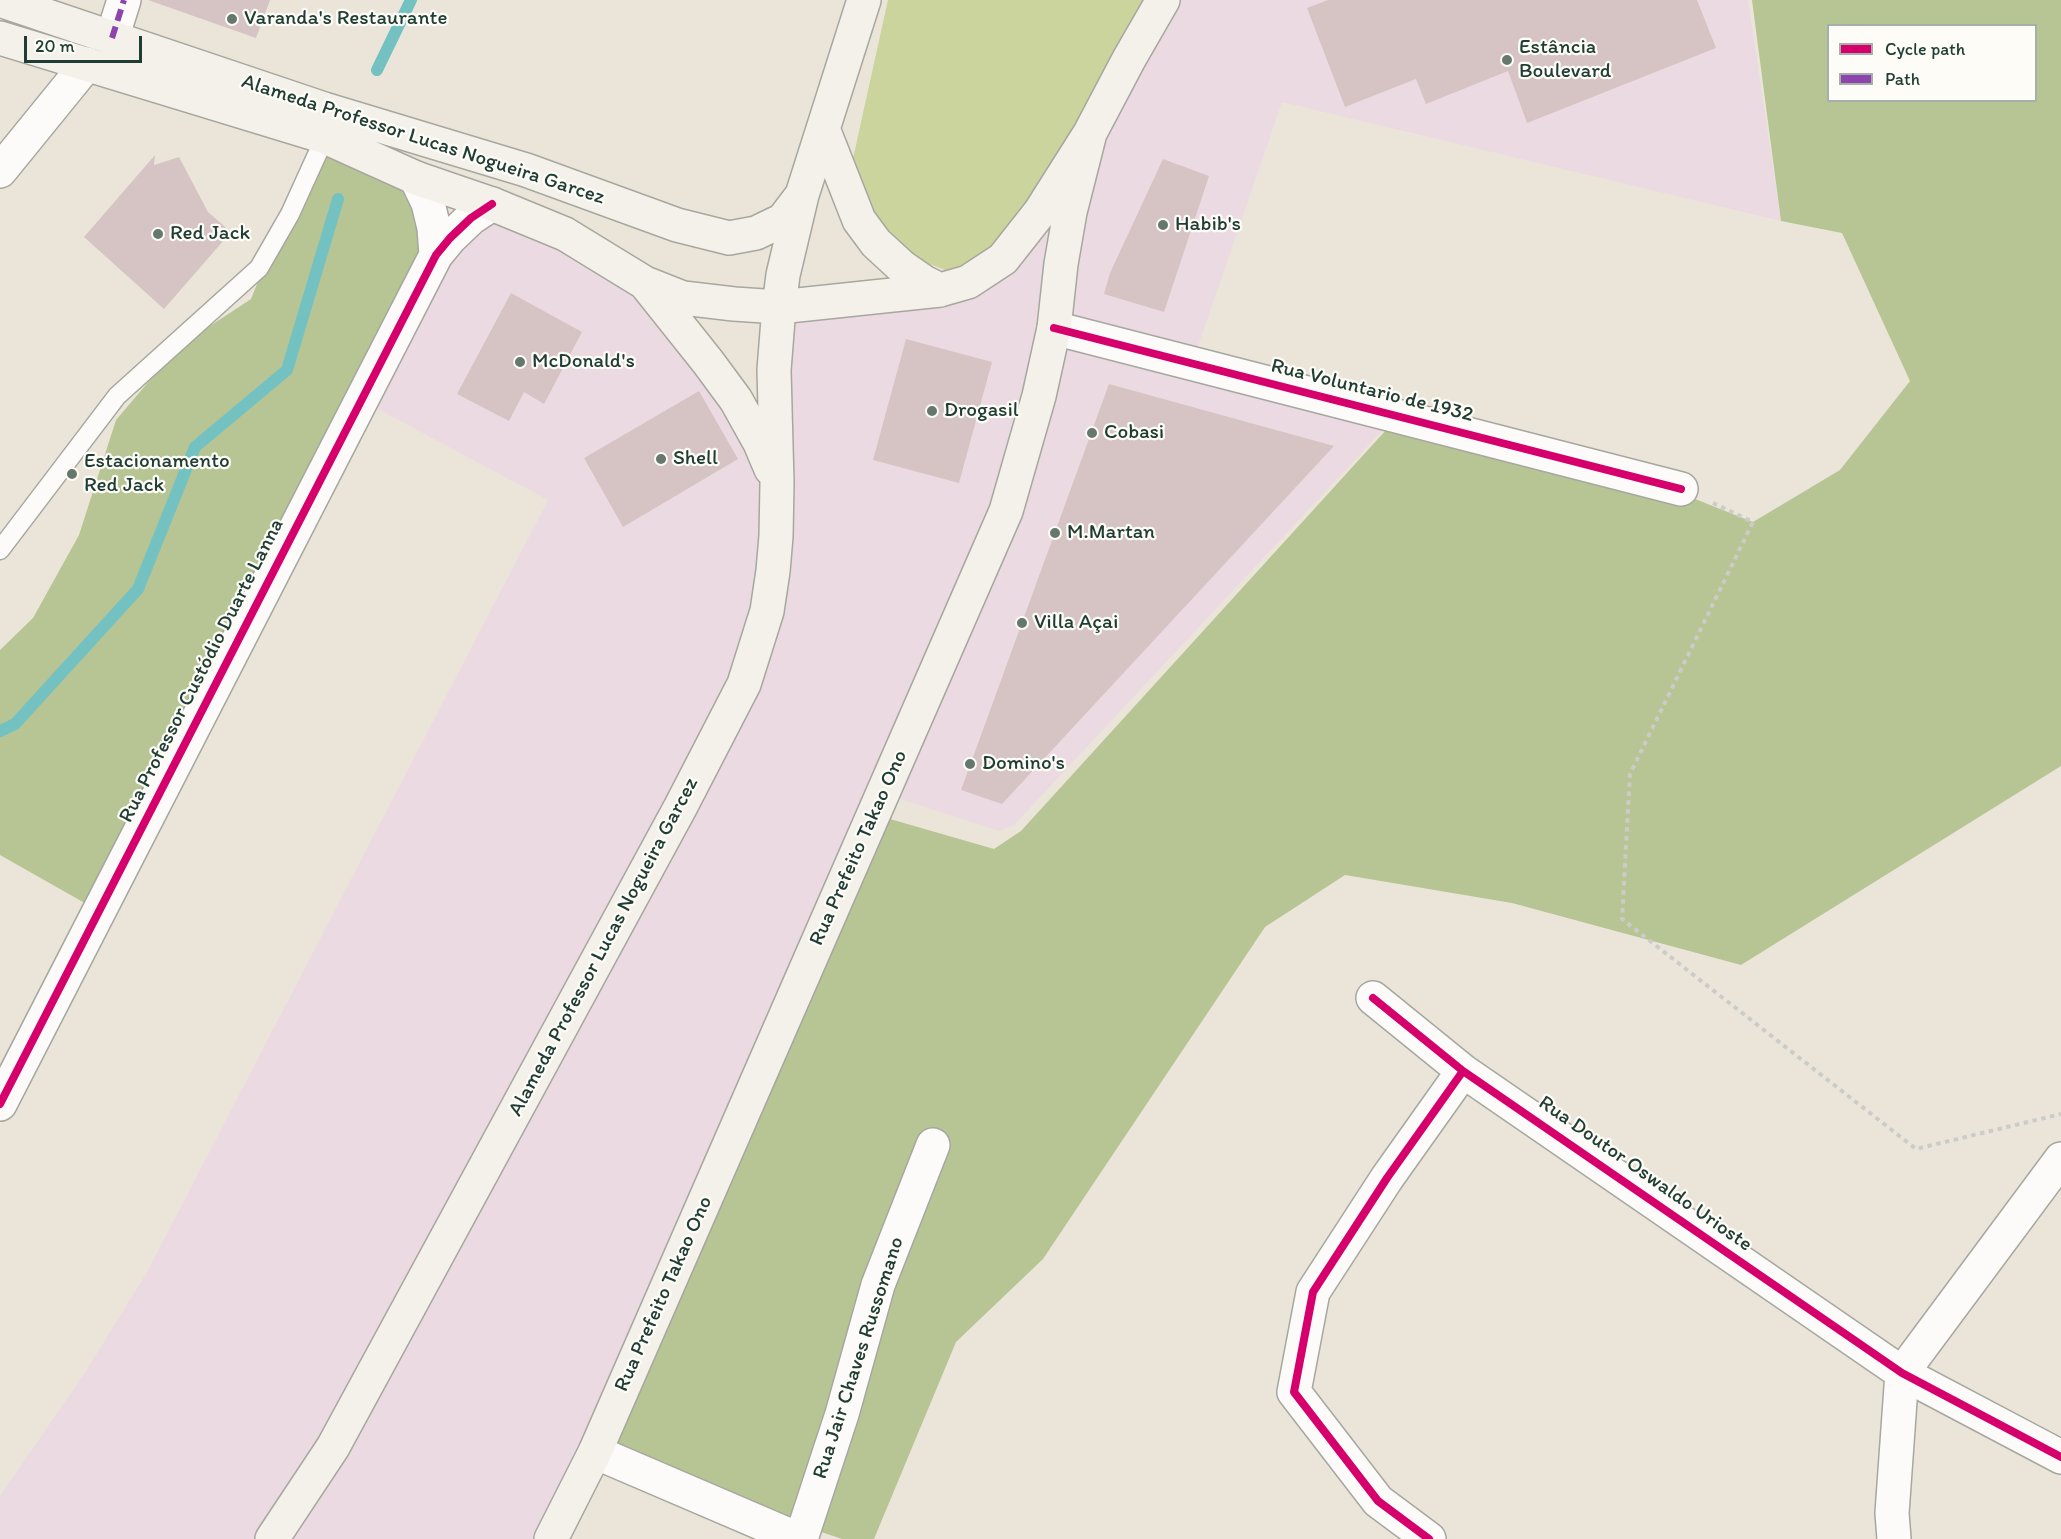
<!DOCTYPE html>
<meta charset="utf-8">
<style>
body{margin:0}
#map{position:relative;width:2061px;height:1539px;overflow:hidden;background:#ebe5d9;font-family:Itim,sans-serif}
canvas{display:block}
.legend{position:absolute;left:1827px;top:24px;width:210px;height:78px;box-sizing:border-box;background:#fdfcf7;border:2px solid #a4b0a9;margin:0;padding:8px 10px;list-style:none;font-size:18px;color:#1f3d34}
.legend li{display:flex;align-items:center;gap:12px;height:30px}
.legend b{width:30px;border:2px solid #a4b0a9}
.scale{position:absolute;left:24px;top:36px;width:118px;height:27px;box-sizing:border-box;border:3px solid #1f3d34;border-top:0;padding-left:8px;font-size:18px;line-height:21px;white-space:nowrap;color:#1f3d34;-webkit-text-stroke:4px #fdfcf7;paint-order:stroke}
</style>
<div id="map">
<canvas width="2061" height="1539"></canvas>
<ul class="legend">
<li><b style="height:8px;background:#d6006c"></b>Cycle path</li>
<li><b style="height:8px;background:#8e44ad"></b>Path</li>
</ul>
<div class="scale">20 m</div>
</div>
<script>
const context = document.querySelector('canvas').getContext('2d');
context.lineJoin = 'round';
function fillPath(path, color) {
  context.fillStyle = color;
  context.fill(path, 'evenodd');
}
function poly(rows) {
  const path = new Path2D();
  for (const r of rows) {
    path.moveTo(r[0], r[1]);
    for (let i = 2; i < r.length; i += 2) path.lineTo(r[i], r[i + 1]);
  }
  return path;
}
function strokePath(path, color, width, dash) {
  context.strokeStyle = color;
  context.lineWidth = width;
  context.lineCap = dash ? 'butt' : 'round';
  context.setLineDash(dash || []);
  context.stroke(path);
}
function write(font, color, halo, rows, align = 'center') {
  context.font = font + ' Itim,sans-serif';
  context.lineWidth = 4.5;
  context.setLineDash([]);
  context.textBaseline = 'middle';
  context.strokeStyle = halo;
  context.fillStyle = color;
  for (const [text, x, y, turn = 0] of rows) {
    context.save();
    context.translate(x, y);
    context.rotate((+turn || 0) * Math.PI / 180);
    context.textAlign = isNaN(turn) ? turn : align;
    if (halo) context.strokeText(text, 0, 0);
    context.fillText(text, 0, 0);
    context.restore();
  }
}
fillPath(poly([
 [1169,0,1748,0,1781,221,1282,102,1193,361,1060,328,1095,136],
 [1086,144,1021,454,542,1539,282,1539,750,687,781,313,941,295],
 [494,207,643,285,756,448,773,540,731,681,675,795,319,1436,257,1539,0,1539,0,1496,84,1374,147,1272,548,500,363,401,438,257],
 [1058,330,1395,417,1014,825,999,831,885,794]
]), '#ecdae2');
fillPath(poly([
 [888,0,1150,0,1065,152,998,250,962,267,945,270,924,262,900,248,877,222,852,163]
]), '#cbd49c');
fillPath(poly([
 [1752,0,2061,0,2061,766,1741,965,1512,903,1345,875,1265,927,1043,1259,956,1342,874,1539,842,1539,795,1523,604,1446,890,819,994,849,1021,831,1397,418,1680,493,1753,522,1840,470,1910,381,1842,233,1781,221],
 [1828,26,2036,26,2036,100,1828,100],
 [316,138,410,184,430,255,97,910,0,855,0,650,33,618,79,535,116,420,178,347,251,299]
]), '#b7c595');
strokePath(poly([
 [377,70,411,0],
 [0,731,15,724,138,589,195,447,287,370,338,199]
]), '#74c1c2', 12);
fillPath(poly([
 [148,0,270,0,256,38],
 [1328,0,1697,0,1716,48,1527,123,1508,71,1426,104,1416,79,1345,107,1307,8],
 [155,155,154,165,179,157,208,212,231,232,164,309,84,237],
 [1163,159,1209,176,1164,312,1104,294,1110,273],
 [511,293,582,332,544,404,524,392,509,421,457,394],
 [906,339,992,362,959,483,873,460],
 [1109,384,1334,446,1002,804,961,790],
 [699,391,738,459,623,527,584,458]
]), '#d6c4c4');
const service = poly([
 [0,550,117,396,259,268,290,214,325,137]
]);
const minor = poly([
 [112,38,124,0],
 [0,171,87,64],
 [416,178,428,203,434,228,436,255],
 [1054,328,1681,489],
 [1373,998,1463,1071,1902,1373,2061,1457],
 [0,1104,436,255,450,238,471,218,492,204],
 [595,1452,798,1539],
 [801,1539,842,1414,878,1285,933,1145],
 [1429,1539,1378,1501,1294,1392,1313,1292,1387,1178,1463,1071]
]);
const tertiary = poly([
 [1894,1539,1892,1513,1902,1373,2061,1159]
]);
const secondary = poly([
 [0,0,324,109,526,170,677,225,729,238,756,233,783,220,802,195,864,0],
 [0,38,325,137,416,178,492,204,565,234,645,283,683,298,734,304,779,307,940,290,968,282,1003,259,1040,212,1090,133,1129,59,1163,0],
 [824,131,859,220,876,243,901,266,924,282,940,290],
 [645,283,708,362,736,400,760,443,771,469],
 [272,1539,333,1447,681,806,744,684,767,611,773,571,776,536,777,483,774,370,779,307,783,275,802,195],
 [551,1539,595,1452,1006,511,1039,396,1054,328,1061,264,1070,212,1090,133]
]);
strokePath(service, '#a6a79f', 21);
strokePath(minor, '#a6a79f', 36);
strokePath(tertiary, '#a6a79f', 36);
strokePath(secondary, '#a6a79f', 36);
strokePath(poly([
 [1713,503,1753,522,1630,774,1622,919,1916,1149,2061,1114]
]), '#cbccc8', 4, [4.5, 4.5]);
strokePath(service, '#fcfbf9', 18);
strokePath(minor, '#fcfbf9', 33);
strokePath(tertiary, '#fcfbf9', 33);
strokePath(secondary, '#f4f1eb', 33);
strokePath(poly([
 [112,38,124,0]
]), '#8e44ad', 6, [12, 6]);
strokePath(poly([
 [1054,328,1681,489],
 [1373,998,1463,1071,1902,1373,2061,1457],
 [0,1104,436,255,450,238,471,218,492,204],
 [1429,1539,1378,1501,1294,1392,1313,1292,1387,1178,1463,1071]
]), '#d6006c', 8);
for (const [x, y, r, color] of [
 [232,19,6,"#66786e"],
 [1507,60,6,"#66786e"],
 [1163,225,6,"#66786e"],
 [158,234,6,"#66786e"],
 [520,362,6,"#66786e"],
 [932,411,6,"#66786e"],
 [1092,433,6,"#66786e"],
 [661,459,6,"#66786e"],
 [72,474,6,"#66786e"],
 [1055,533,6,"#66786e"],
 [1022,623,6,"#66786e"],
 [970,764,6,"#66786e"]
]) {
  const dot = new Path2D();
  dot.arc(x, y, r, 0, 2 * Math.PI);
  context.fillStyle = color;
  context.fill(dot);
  strokePath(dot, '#fdfcf7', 2);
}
write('21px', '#1f3d34', '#fdfcf7', [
 ["Varanda's Restaurante",244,19],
 ["Estância",1519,48],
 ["Boulevard",1519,72],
 ["Habib's",1175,225],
 ["Red Jack",170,234],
 ["McDonald's",532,362],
 ["Drogasil",944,411],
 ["Cobasi",1104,433],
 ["Shell",673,459],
 ["Estacionamento",84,462],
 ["Red Jack",84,486],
 ["M.Martan",1067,533],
 ["Villa Açai",1034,623],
 ["Domino's",982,764]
], 'left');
write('21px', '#1f3d34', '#fdfcf7', [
 ["Alameda Professor Lucas Nogueira Garcez",423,140,18],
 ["Rua Voluntario de 1932",1372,391,14],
 ["Rua Professor Custódio Duarte Lanna",202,671,-63],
 ["Rua Prefeito Takao Ono",859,848,-66],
 ["Alameda Professor Lucas Nogueira Garcez",604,947,-62],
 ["Rua Doutor Oswaldo Urioste",1645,1174,35],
 ["Rua Prefeito Takao Ono",664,1294,-66],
 ["Rua Jair Chaves Russomano",859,1358,-72]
]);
</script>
